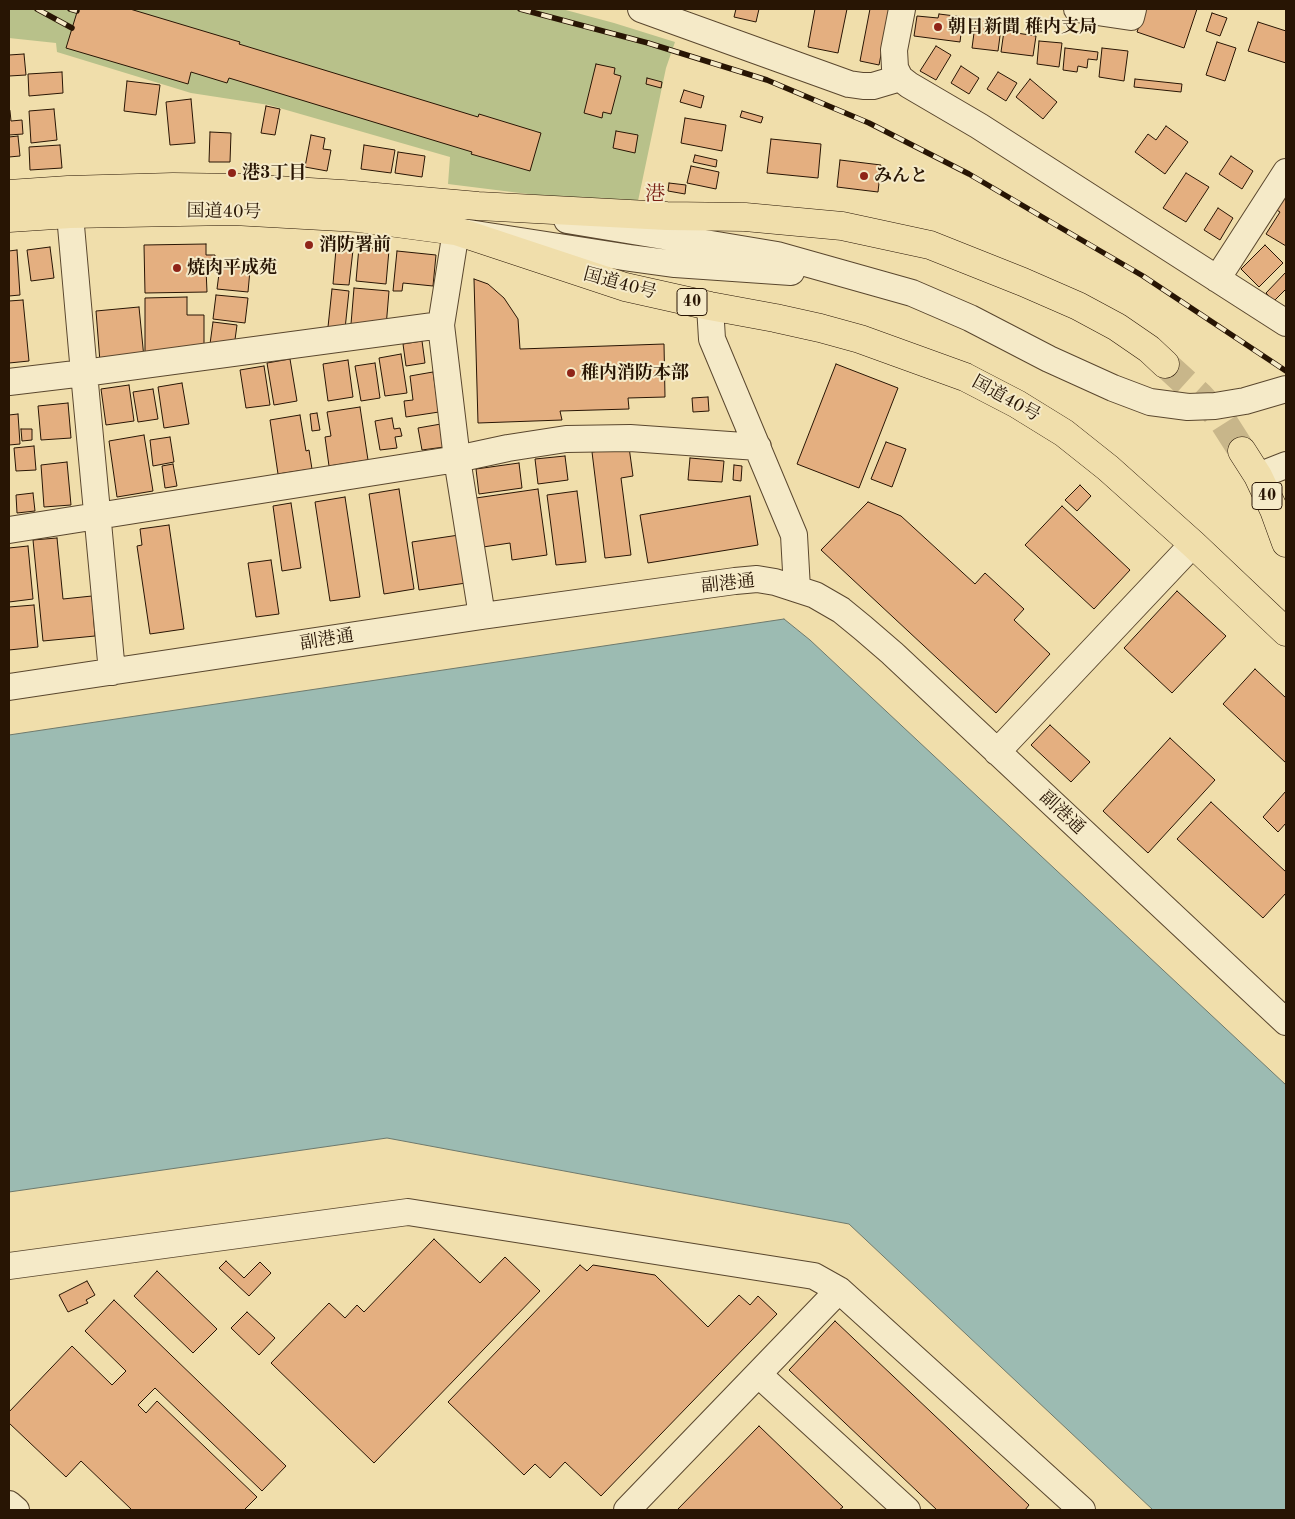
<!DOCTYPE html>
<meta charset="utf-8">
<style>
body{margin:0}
#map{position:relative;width:1295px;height:1519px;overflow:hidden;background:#f0deab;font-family:"Old Standard TT",serif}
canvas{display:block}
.frame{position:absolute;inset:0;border:10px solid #281504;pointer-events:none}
</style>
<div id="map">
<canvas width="1295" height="1519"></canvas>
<div class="frame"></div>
</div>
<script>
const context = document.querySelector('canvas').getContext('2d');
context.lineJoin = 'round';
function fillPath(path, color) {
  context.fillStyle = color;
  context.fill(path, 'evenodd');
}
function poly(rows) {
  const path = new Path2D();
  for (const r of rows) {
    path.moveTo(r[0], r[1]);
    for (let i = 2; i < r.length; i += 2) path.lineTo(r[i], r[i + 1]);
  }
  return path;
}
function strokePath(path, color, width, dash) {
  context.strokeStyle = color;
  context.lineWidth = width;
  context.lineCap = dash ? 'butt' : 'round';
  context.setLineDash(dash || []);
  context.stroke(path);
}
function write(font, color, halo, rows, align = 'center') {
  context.font = font + ' "Old Standard TT","Noto Serif JP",serif';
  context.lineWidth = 4;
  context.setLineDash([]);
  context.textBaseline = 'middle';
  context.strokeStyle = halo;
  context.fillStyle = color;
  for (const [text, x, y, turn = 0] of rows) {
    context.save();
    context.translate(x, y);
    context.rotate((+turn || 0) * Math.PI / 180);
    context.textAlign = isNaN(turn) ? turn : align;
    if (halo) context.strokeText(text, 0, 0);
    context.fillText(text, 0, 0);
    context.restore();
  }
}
fillPath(poly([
 [9,9,562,9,614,23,675,42,666,68,638,201,560,198,448,184,450,157,269,105,191,93,57,52,56,43,9,38]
]), '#b8c18a');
const water = poly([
 [784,619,810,640,1286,1085,1286,1510,1153,1510,849,1224,387,1138,9,1192,9,735,784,619]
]);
fillPath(water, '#9cbbb2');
strokePath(water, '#6e796c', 1);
const building = poly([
 [78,9,130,9,240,42,239,44,478,117,479,114,541,133,530,171,471,154,472,152,229,78,227,83,191,72,188,84,66,48,78,9],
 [736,9,759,9,756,22,734,17,736,9],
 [815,9,847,9,838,53,808,47,815,9],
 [870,9,890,9,879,65,860,61,870,9],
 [1145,9,1197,9,1184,48,1137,32,1145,9],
 [1212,13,1227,18,1220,36,1206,31,1212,13],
 [939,14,963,17,960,42,914,36,917,16,938,18,939,14],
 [976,18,1002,21,998,51,972,48,976,18],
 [1258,22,1286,31,1286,63,1248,51,1258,22],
 [1004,31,1036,36,1033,56,1001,52,1004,31],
 [1039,41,1062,43,1059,67,1037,64,1039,41],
 [1217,42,1236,48,1225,81,1206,75,1217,42],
 [936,46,951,55,936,80,920,71,936,46],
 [1065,48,1098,52,1097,60,1088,59,1087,68,1078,66,1077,72,1063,70,1065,48],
 [1102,48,1128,51,1124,81,1099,77,1102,48],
 [24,54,26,75,9,76,9,55,24,54],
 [596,64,615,68,614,74,621,76,611,114,603,112,602,118,584,113,596,64],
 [961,66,979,78,969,94,951,83,961,66],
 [62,72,63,93,29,96,28,74,62,72],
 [998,72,1017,83,1006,101,987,89,998,72],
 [647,78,662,82,661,88,646,84,647,78],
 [1030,79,1057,102,1043,119,1016,97,1030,79],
 [1135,79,1182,84,1181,92,1134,87,1135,79],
 [127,81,160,85,156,115,124,111,127,81],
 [684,90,704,96,701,108,680,102,684,90],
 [191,99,195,143,170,145,166,102,191,99],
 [266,106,280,109,275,135,261,133,266,106],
 [54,109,57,140,31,143,29,111,54,109],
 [10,111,11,121,22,120,23,134,9,135,9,112,10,111],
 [742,111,763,117,761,123,740,117,742,111],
 [685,118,726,125,722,151,681,143,685,118],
 [1166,126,1188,142,1165,174,1135,152,1148,134,1156,140,1166,126],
 [616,131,638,135,635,153,613,148,616,131],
 [210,132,231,133,230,162,209,162,210,132],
 [311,135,325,138,323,149,331,150,327,171,305,167,311,135],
 [18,136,20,156,9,157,9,137,18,136],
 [771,139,821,144,818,178,767,173,771,139],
 [60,145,62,168,30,170,29,147,60,145],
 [364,145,395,150,391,173,361,169,364,145],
 [398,152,425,156,422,177,395,173,398,152],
 [695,155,717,160,716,167,693,162,695,155],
 [1231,156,1253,171,1242,189,1219,174,1231,156],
 [840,160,881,165,878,192,837,187,840,160],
 [691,166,719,172,716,189,687,183,691,166],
 [1186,173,1209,187,1186,222,1163,208,1186,173],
 [669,183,686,185,685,194,668,191,669,183],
 [1286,191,1286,246,1266,234,1280,212,1275,209,1286,191],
 [1218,208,1233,218,1220,240,1204,230,1218,208],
 [206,244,206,255,215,255,215,269,206,269,207,292,145,293,144,245,206,244],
 [1265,245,1283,263,1259,287,1241,269,1265,245],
 [50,247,54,278,31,281,27,250,50,247],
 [359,247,389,250,386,284,356,281,359,247],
 [336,249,353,250,349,285,333,284,336,249],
 [17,250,20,295,9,296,9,251,17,250],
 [397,251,436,255,433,286,403,283,402,291,393,291,397,251],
 [220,266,250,270,248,292,217,289,220,266],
 [1286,272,1286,289,1274,301,1266,293,1286,272],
 [474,279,488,284,504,298,518,319,520,349,664,344,665,397,628,398,629,409,560,411,562,420,478,423,474,279],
 [354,288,389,291,386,327,351,324,354,288],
 [332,289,349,291,345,329,328,327,332,289],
 [216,295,248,298,245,323,213,319,216,295],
 [187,297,187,315,204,315,204,346,178,347,178,358,145,359,145,298,187,297],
 [23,300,29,361,9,363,9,301,23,300],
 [139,307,144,358,100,362,96,311,139,307],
 [213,322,237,325,234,347,210,344,213,322],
 [422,341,425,363,406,366,403,344,422,341],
 [401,354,407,393,385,396,379,358,401,354],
 [290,359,297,401,274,405,267,363,290,359],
 [348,360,353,397,328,401,323,364,348,360],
 [375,363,380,398,361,401,355,366,375,363],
 [836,364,898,388,859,488,797,464,836,364],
 [264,366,270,405,246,408,240,370,264,366],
 [433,372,439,412,406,417,404,401,413,400,410,376,433,372],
 [182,383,189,424,164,428,158,387,182,383],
 [129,385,134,421,106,425,101,389,129,385],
 [153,389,158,419,138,422,133,392,153,389],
 [708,397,709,411,693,412,692,398,708,397],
 [68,403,71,438,41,440,38,406,68,403],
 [360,407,368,460,329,466,325,437,331,436,327,412,360,407],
 [317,413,320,430,312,431,310,414,317,413],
 [18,414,20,444,9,445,9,415,18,414],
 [300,415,306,451,309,450,312,469,278,474,270,420,300,415],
 [392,418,394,429,400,428,402,436,395,437,397,448,380,450,375,421,392,418],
 [441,424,444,447,422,450,418,428,441,424],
 [21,429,32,429,32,440,22,441,21,429],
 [144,435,153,491,117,497,109,441,144,435],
 [170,437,174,462,153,466,150,440,170,437],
 [886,442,906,449,892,487,871,479,886,442],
 [34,446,36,470,16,471,14,448,34,446],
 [629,447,633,476,621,478,631,555,605,558,592,452,629,447],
 [565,456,568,480,538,484,535,459,565,456],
 [690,458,724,461,722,482,688,480,690,458],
 [67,462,71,505,44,507,41,465,67,462],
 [519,463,522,488,479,494,476,469,519,463],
 [173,464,177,486,165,488,162,466,173,464],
 [734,465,742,466,741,481,733,480,734,465],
 [1080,485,1091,496,1077,511,1065,500,1080,485],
 [399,489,414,589,384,594,369,494,399,489],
 [538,489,547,555,512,560,510,543,483,547,476,498,538,489],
 [577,491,586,562,556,565,547,495,577,491],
 [33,493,35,511,17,513,16,495,33,493],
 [750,496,758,545,648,563,640,515,750,496],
 [345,497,360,597,330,601,315,502,345,497],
 [868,502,901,516,975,584,985,573,1024,609,1014,620,1050,654,996,713,821,550,868,502],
 [291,503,301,568,282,571,273,506,291,503],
 [1062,506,1130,570,1094,609,1025,545,1062,506],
 [169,525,184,629,150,634,137,546,142,545,140,529,169,525],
 [459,535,466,583,419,590,412,542,459,535],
 [57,538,63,599,92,596,95,636,43,641,33,540,57,538],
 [28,546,33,599,9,602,9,548,28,546],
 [271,560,279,614,256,617,248,563,271,560],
 [1177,591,1226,636,1172,693,1124,648,1177,591],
 [34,605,38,647,9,650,9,607,34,605],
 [1255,669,1286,698,1286,763,1223,704,1255,669],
 [1050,725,1090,762,1071,782,1031,745,1050,725],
 [1170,738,1215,780,1148,853,1103,811,1170,738],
 [1286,791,1286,823,1278,832,1263,817,1286,791],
 [1211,802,1286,872,1286,893,1263,918,1177,839,1211,802],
 [434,1239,480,1283,505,1257,540,1291,374,1463,271,1363,329,1303,345,1318,357,1305,364,1312,434,1239],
 [226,1261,244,1278,260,1262,271,1273,249,1296,219,1268,226,1261],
 [580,1265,587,1271,593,1265,655,1275,708,1327,739,1295,750,1305,758,1296,777,1314,601,1496,565,1462,550,1478,535,1464,524,1475,448,1402,580,1265],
 [157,1271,217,1329,193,1353,134,1296,157,1271],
 [87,1281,95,1295,86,1300,88,1303,68,1312,59,1295,87,1281],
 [114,1300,286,1466,262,1491,155,1388,138,1405,146,1413,157,1401,257,1497,244,1510,132,1510,81,1461,66,1477,9,1423,9,1412,72,1346,112,1385,126,1371,85,1331,114,1300],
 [247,1312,275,1338,259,1355,231,1328,247,1312],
 [835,1321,1029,1505,1025,1510,937,1510,789,1370,835,1321],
 [759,1426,843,1507,839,1510,677,1510,759,1426]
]);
fillPath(building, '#e4af80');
strokePath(building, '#281504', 1);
strokePath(poly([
 [1165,364,1199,395,1223,421,1242,451]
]), '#c8b68a', 28, [28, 14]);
const minor = poly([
 [641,9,849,84,863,86,873,86,900,78],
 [902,9,894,50,895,68,900,78,909,85,979,126,1286,323],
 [1077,9,1131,17,1133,9],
 [68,192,84,373,112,672],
 [567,220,777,255,912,293,970,318,1049,359,1113,388,1150,402,1188,407,1215,406,1245,401,1286,389],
 [1217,279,1286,172],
 [710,306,712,339,794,535,797,589],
 [9,382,84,373,441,325],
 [1258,476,1286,465],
 [9,530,457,459,508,448,566,439,630,438,758,447],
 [482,616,457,459,441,325,456,231,630,258,675,264,791,272],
 [9,687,482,616,735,581,757,579,775,582,815,595,841,610,863,628,892,653,1286,1022],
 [997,752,1193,544],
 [9,1266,408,1212,814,1276,839,1290,1082,1510],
 [758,1374,907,1510],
 [9,1504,16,1510],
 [627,1510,839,1290]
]);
const highway = poly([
 [9,194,68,190,173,187,243,188,342,194,478,206,667,216,745,217,842,226,930,245,1023,282,1078,306,1117,327,1149,349,1165,364],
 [9,218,70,214,233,211,359,218,456,231,625,287,710,306,775,318,820,328,860,339,965,377,1017,404,1064,433,1108,468,1193,544,1286,632],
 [1242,451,1258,476,1274,510,1286,543]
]);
strokePath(minor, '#5a472e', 28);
strokePath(highway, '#281504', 29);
strokePath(minor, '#f5eac8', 26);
strokePath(highway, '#f0deab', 28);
const rail = poly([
 [37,9,72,28],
 [70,9,77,11],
 [520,9,648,43,767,80,869,123,969,174,1143,276,1286,371]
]);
strokePath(rail, '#281504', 5.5);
strokePath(rail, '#f5eac8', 4, [11]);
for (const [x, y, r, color] of [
 [938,27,5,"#8f2418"],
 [232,173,5,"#8f2418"],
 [864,176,5,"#8f2418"],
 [309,245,5,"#8f2418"],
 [177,268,5,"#8f2418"],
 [571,373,5,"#8f2418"]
]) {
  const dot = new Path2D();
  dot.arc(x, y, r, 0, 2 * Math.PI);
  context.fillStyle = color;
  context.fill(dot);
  strokePath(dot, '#f5eac8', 2);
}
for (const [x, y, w] of [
 [692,302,30],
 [1267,496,30]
]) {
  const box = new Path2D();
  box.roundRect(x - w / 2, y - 13.5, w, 27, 4);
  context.fillStyle = '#f5eac8';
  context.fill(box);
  strokePath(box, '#281504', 1);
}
write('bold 16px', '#281504', null, [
 ["40",692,302],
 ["40",1267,496]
]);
write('bold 18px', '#281504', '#f5eac8', [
 ["朝日新聞 稚内支局",948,27],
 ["港3丁目",242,173],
 ["みんと",874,176],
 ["消防署前",319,245],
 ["焼肉平成苑",187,268],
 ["稚内消防本部",581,373]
], 'left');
write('18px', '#281504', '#f5eac8', [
 ["国道40号",224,212,1],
 ["国道40号",620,284,15],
 ["国道40号",1006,399,29],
 ["副港通",728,584,-6],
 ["副港通",327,640,-9],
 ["副港通",1062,813,43]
]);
write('20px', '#7a1f14', '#f5eac8', [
 ["港",655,195]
]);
</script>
